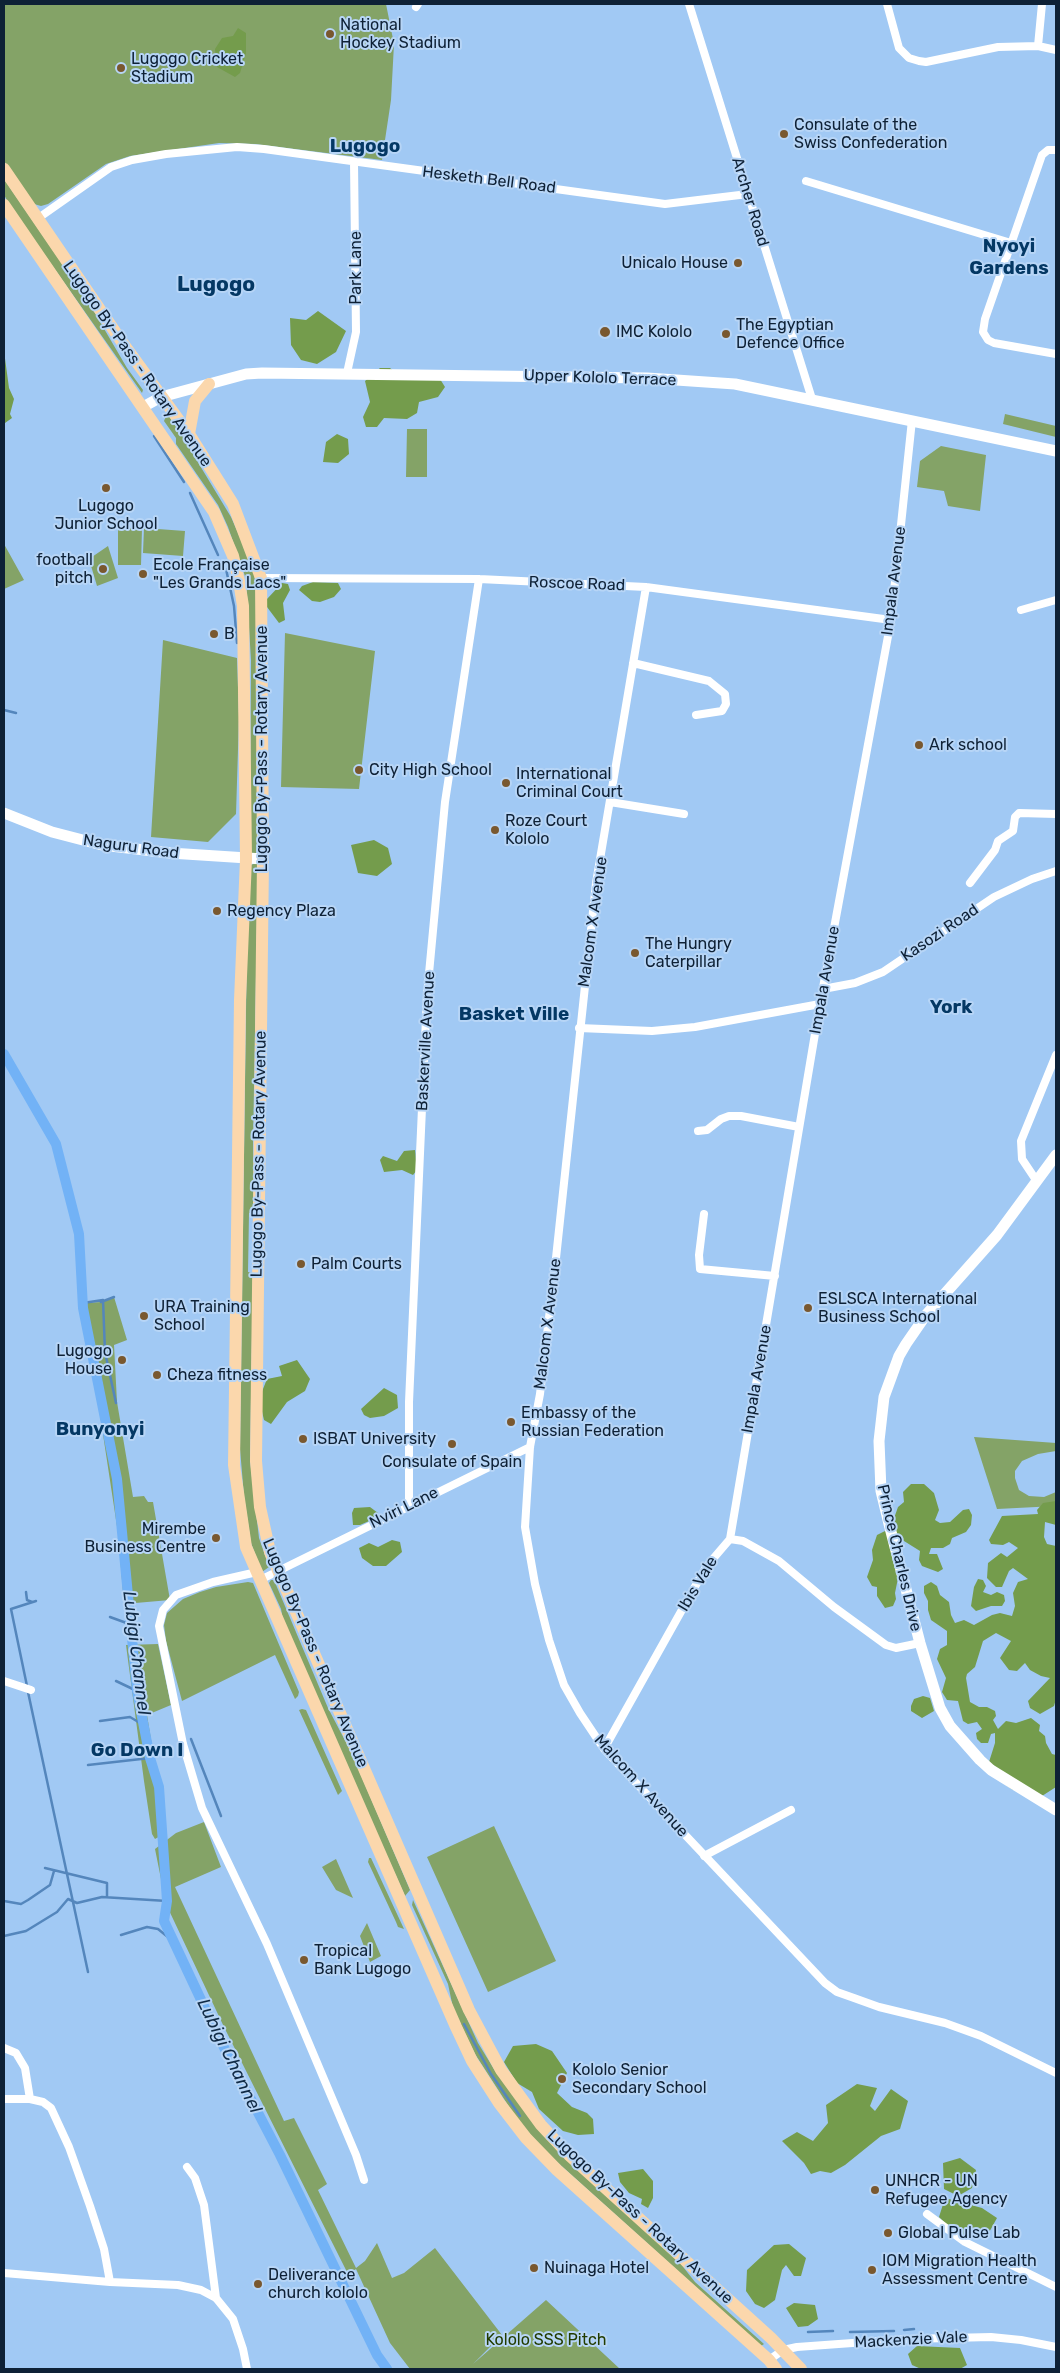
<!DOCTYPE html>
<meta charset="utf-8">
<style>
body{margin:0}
#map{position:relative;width:1060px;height:2373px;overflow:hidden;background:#a1c9f4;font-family:Rubik,sans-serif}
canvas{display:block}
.frame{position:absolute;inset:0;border:5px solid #0e2136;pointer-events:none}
</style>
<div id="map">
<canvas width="1060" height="2373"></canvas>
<div class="frame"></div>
</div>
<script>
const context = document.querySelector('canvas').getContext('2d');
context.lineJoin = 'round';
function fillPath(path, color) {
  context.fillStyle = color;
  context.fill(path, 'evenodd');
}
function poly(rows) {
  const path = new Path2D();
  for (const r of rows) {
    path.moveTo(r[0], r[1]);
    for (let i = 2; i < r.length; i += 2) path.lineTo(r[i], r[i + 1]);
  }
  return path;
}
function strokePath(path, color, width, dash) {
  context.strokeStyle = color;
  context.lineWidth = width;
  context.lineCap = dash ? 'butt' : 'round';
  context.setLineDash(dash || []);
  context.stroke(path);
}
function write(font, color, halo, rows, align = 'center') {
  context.font = font + ' Rubik,sans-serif';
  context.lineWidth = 4;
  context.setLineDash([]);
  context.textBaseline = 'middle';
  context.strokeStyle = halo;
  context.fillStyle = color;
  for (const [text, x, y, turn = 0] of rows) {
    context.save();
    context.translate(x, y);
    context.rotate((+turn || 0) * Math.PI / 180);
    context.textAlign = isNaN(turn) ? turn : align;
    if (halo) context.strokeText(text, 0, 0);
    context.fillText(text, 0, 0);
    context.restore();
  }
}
fillPath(poly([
 [4,4,386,4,394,44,391,100,382,160,255,144,219,143,130,156,106,164,48,204,41,206,34,204,4,161],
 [4,179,89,303,127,368,143,390,142,393,11,207,4,195],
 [1005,414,1056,426,1056,437,1003,424],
 [166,416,169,416,179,431,231,517,253,567,257,593,259,812,256,853,252,854,250,852,251,660,246,579,228,527,218,505,176,444,176,438,164,421],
 [407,429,427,429,427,477,406,477],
 [941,446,986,455,980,511,948,506,944,491,917,487,920,461],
 [118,528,142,528,141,565,118,565],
 [144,528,185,531,183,556,143,553],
 [4,544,24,580,4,589],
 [108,546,118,578,97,586,89,559],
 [285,633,375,651,359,789,281,787],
 [163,640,237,658,239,717,236,814,208,842,151,837],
 [256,863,258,864,253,1142,254,1213,249,1213,248,1272,253,1273,250,1460,259,1538,269,1567,262,1572,251,1543,244,1496,240,1449,248,866],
 [114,1297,127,1340,114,1345,117,1402,133,1497,144,1496,148,1502,153,1502,170,1600,124,1604,118,1533,83,1303,102,1302],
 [974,1437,1056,1443,1056,1451,1038,1454,1022,1461,1015,1471,1015,1478,1019,1490,1029,1496,1044,1497,1056,1492,1056,1506,997,1509],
 [271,1580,274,1580,328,1708,351,1752,410,1890,405,1896,284,1626,281,1609,269,1583],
 [248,1582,253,1583,299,1692,298,1696,295,1699,275,1655,182,1701,166,1641,164,1625,167,1613,183,1599,200,1592,216,1587],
 [158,1644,171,1705,147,1715,163,1812,162,1835,155,1839,152,1834,144,1781,126,1645],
 [302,1709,306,1710,342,1791,338,1795,299,1710],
 [204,1822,221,1867,175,1887,284,2121,294,2118,327,2184,318,2190,356,2268,365,2261,377,2243,392,2278,404,2273,435,2248,502,2335,473,2364,546,2300,620,2369,410,2369,390,2343,356,2269,348,2274,224,2027,166,1904,155,1849,176,1833],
 [494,1826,556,1961,488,1992,427,1857],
 [369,1858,371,1858,404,1929,398,1927,396,1922,368,1862],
 [336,1859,353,1898,336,1890,322,1867],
 [413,1900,478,2043,497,2074,680,2263,695,2282,764,2344,761,2346,545,2151,517,2119,475,2054,453,2008,448,1984,412,1905],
 [367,1923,381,1956,370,1962,360,1936]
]), '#84a367');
fillPath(poly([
 [238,28,246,33,246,53,240,73,235,77,217,67,215,49,222,38,233,36],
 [318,311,346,331,336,352,317,364,301,360,291,345,290,318,306,320],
 [4,351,9,388,14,399,10,414,12,418,5,423],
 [380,368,390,368,402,378,440,379,445,387,438,397,419,402,417,413,407,419,384,418,377,427,366,427,363,417,370,402,365,381],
 [337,434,348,439,349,454,338,463,323,462,326,442],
 [313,582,338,583,341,589,334,597,320,602,312,601,299,590,302,586],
 [282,583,288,584,290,590,283,603,285,620,279,623,267,607,267,599],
 [374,840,388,848,392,864,377,876,358,873,351,845],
 [415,1150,417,1170,413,1175,402,1170,384,1172,380,1160,383,1156,397,1161,404,1151],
 [297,1360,310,1379,305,1391,287,1402,271,1424,264,1420,259,1399,267,1379,282,1376,279,1366],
 [384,1388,397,1395,398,1408,384,1416,370,1418,364,1415,361,1409],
 [911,1484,924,1484,934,1493,939,1510,935,1520,940,1523,950,1522,963,1510,969,1509,972,1515,971,1525,966,1532,952,1538,950,1544,943,1548,931,1548,929,1554,937,1554,943,1569,938,1572,922,1566,919,1560,920,1551,896,1536,892,1524,898,1507,904,1502,903,1492],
 [1056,1501,1056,1525,1045,1522,1044,1537,1047,1544,1056,1546,1056,1699,1054,1706,1040,1714,1030,1708,1028,1701,1050,1678,1041,1676,1030,1670,1025,1663,1017,1671,1009,1670,1000,1658,1011,1641,996,1633,983,1641,975,1667,967,1674,966,1678,970,1702,979,1707,987,1707,995,1711,996,1716,993,1720,998,1729,1006,1721,1016,1723,1031,1718,1040,1725,1039,1731,1045,1736,1046,1743,1052,1754,1056,1755,1056,1787,1042,1796,1032,1790,1013,1790,1003,1783,989,1762,995,1743,995,1733,991,1734,988,1743,981,1743,977,1739,976,1733,982,1729,977,1722,968,1724,963,1721,958,1701,947,1700,942,1692,946,1678,937,1659,940,1649,947,1645,947,1631,931,1620,928,1610,928,1601,924,1593,924,1586,931,1582,937,1586,940,1595,949,1602,951,1615,955,1623,964,1620,974,1625,992,1615,1000,1613,1012,1616,1015,1606,1013,1593,1018,1582,1028,1579,1013,1568,1009,1571,1002,1587,996,1587,987,1578,988,1563,1001,1553,1007,1557,1018,1548,1009,1542,1003,1545,991,1544,989,1540,1002,1516,1038,1514,1037,1510,1043,1503],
 [370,1507,378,1513,376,1518,360,1525,353,1525,352,1513,354,1508],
 [885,1531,897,1540,899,1573,895,1593,896,1599,893,1606,885,1608,877,1596,877,1587,872,1586,867,1577,873,1560,872,1550,877,1535],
 [392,1540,400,1542,402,1552,386,1566,373,1566,362,1558,359,1548,369,1543,378,1547],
 [978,1579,983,1580,986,1586,983,1592,991,1595,997,1592,1004,1595,1005,1601,1002,1606,991,1606,976,1611,971,1606,974,1587],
 [923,1696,930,1698,934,1711,922,1718,911,1711,911,1706,914,1699],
 [536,2044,552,2051,567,2073,557,2093,572,2107,587,2113,593,2119,594,2134,578,2135,563,2131,539,2109,532,2092,517,2083,504,2062,513,2046],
 [857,2084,877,2088,870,2106,875,2111,891,2089,908,2101,900,2129,881,2136,845,2165,831,2173,820,2171,811,2174,804,2163,782,2141,797,2132,813,2141,828,2123,826,2105],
 [960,2158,976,2170,972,2188,958,2196,944,2189,943,2163],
 [643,2169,653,2181,653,2198,648,2208,641,2204,642,2199,629,2193,620,2182,618,2173],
 [945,2198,982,2208,997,2218,987,2236,961,2239,939,2217],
 [789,2244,806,2258,801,2276,794,2276,786,2265,782,2270,775,2300,764,2308,755,2304,746,2291,747,2270,774,2245],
 [794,2303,815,2305,818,2319,808,2326,798,2327,786,2308],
 [917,2346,960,2348,967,2365,960,2369,921,2369,912,2365,908,2354]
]), '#749c4c');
strokePath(poly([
 [154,436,184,482],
 [190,493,218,555],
 [226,569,234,606,237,643],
 [4,710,16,713],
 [101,1302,114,1297],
 [83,1308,83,1303,103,1300,105,1352,116,1403],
 [26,1592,27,1600,32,1602],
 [110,1617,132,1625],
 [116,1681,137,1691],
 [27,1686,11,1609,36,1601],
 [28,1692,88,1972],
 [100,1721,130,1717,145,1726],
 [191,1739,221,1816],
 [88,1765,150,1758],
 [45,1868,107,1883,107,1897],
 [4,1901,21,1904,28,1900,50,1885,54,1871],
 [121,1935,147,1927,158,1929,174,1942],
 [4,1936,26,1931,57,1912,68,1899,77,1903,102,1897,167,1901],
 [464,2024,491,2074,520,2116],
 [904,2330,914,2329],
 [808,2332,833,2331],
 [850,2332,894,2331]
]), '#5486bc', 2.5);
strokePath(poly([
 [4,1054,56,1144,79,1234,83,1308,117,1479,137,1691,150,1758,159,1787,167,1901,164,1921,218,2036,280,2155,377,2355,387,2369]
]), '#72b2f6', 10);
strokePath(poly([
 [689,4,812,399],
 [887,4,899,48,909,58,919,61,926,62,998,47,1038,46,1056,50],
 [416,7,418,4],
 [1038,46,1042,4],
 [1056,150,1048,150,1042,155,985,319,983,332,988,340,994,343,1056,354],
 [806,181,1011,243],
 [37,219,111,167,132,160,166,154,237,147,264,149,665,204,748,194],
 [347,373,356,332,354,162],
 [261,578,479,579,646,587,891,620],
 [646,587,596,883,556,1258,540,1394,530,1447,525,1527,535,1584,549,1640,564,1685,580,1713,604,1749,825,1983,837,1992,854,1998,879,2007,945,2023,981,2036,1056,2073],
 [1021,610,1056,600],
 [633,663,709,681,725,694,726,704,722,711,696,715],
 [610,802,684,814],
 [970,883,995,850,998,841,1013,831,1015,817,1019,813,1056,814],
 [823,989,855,983,883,972,994,897,1032,879,1056,871],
 [579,1028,652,1031,695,1027,820,1004],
 [698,1131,707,1130,721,1119,729,1116,741,1116,799,1127],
 [1036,1180,1022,1159,1021,1141,1056,1055],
 [704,1214,699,1255,700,1269,775,1276],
 [409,1506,409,1402,427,995,445,802,479,579],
 [730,1539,820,1004,891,620,912,420],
 [257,1572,213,1582,176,1595,163,1610,159,1626,183,1744,202,1808,267,1944,356,2155,364,2180],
 [260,1580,530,1447],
 [4,1681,31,1690],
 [604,1749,706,1567,730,1539,743,1541,779,1561,834,1607,886,1645,896,1648,920,1643],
 [704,1856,791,1810],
 [4,2048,16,2053,25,2068,30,2099],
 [4,2099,30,2099,43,2102,51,2108,69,2147,90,2206,104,2249,110,2282],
 [187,2167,195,2178,204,2205,216,2298],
 [927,2214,965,2242,1056,2287],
 [4,2273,110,2282,178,2285,201,2290,216,2298,233,2319,243,2349,247,2369],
 [769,2360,783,2350,797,2347,908,2339,991,2337,1021,2340,1056,2347]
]), '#fff', 8);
strokePath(poly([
 [143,407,161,397,246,374,262,373,647,378,735,384,1056,451],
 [4,813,52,832,102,845,170,853,263,859],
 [1056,1155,997,1235,926,1315,906,1344,899,1356,884,1397,879,1441,881,1491,889,1524,920,1643,940,1708,950,1726,980,1760,991,1770,1056,1810]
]), '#fff', 11);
strokePath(poly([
 [4,169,122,342,189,434,233,504,261,578,263,859,256,1461,260,1507,270,1552,469,2010,501,2070,541,2125,569,2155,771,2338,801,2369],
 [4,205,214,512,233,556,239,581,243,606,246,859,240,1000,234,1465,246,1547,456,2027,472,2061,499,2103,526,2138,557,2170,769,2360,776,2369],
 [189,434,195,401,209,384]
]), '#fbd7ac', 12);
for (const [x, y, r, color] of [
 [330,34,5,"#79582f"],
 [121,68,5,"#79582f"],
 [784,134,5,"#79582f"],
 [738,263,5,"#79582f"],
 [605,332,6,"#79582f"],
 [726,334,5,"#79582f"],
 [106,488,5,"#79582f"],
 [103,569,5,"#79582f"],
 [143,574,5,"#79582f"],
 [214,634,5,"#79582f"],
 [919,745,5,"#79582f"],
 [359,770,5,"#79582f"],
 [506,783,5,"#79582f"],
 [495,830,5,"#79582f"],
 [217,911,5,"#79582f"],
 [635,953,5,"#79582f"],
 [301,1264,5,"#79582f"],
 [808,1308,5,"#79582f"],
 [144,1316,5,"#79582f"],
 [122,1360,5,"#79582f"],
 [157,1375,5,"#79582f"],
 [511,1422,5,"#79582f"],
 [303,1439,5,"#79582f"],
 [452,1444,5,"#79582f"],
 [216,1538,5,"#79582f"],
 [304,1960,5,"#79582f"],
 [562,2079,5,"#79582f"],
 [875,2190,5,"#79582f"],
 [888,2233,5,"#79582f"],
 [534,2268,5,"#79582f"],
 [872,2270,5,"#79582f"],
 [258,2284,5,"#79582f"]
]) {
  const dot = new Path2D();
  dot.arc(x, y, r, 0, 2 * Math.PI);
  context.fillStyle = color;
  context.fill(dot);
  strokePath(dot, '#b7d5f6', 2);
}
write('16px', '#0e2136', '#b7d5f6', [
 ["National",340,25],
 ["Hockey Stadium",340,43],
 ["Lugogo Cricket",131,59],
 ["Stadium",131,77],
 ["Consulate of the",794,125],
 ["Swiss Confederation",794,143],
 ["Unicalo House",728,263,"right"],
 ["The Egyptian",736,325],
 ["Defence Office",736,343],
 ["IMC Kololo",616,332],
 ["Lugogo",106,506,"center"],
 ["Junior School",106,524,"center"],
 ["football",93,560,"right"],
 ["pitch",93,578,"right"],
 ["Ecole Française",153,565],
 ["\"Les Grands Lacs\"",153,583],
 ["B",224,634],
 ["Ark school",929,745],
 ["City High School",369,770],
 ["International",516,774],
 ["Criminal Court",516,792],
 ["Roze Court",505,821],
 ["Kololo",505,839],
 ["Regency Plaza",227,911],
 ["The Hungry",645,944],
 ["Caterpillar",645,962],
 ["Palm Courts",311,1264],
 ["ESLSCA International",818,1299],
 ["Business School",818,1317],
 ["URA Training",154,1307],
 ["School",154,1325],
 ["Lugogo",112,1351,"right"],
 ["House",112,1369,"right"],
 ["Cheza fitness",167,1375],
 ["Embassy of the",521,1413],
 ["Russian Federation",521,1431],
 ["ISBAT University",313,1439],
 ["Consulate of Spain",452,1462,"center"],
 ["Mirembe",206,1529,"right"],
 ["Business Centre",206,1547,"right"],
 ["Tropical",314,1951],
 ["Bank Lugogo",314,1969],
 ["Kololo Senior",572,2070],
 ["Secondary School",572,2088],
 ["UNHCR - UN",885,2181],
 ["Refugee Agency",885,2199],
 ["Global Pulse Lab",898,2233],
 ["IOM Migration Health",882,2261],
 ["Assessment Centre",882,2279],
 ["Nuinaga Hotel",544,2268],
 ["Deliverance",268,2275],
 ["church kololo",268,2293]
], 'left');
write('16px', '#0e2136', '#b7d5f6', [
 ["Hesketh Bell Road",489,180,7],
 ["Archer Road",750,202,73],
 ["Park Lane",356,268,-90],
 ["Lugogo By-Pass - Rotary Avenue",137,364,55],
 ["Upper Kololo Terrace",600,378,2],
 ["Impala Avenue",894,581,-83],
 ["Roscoe Road",577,584,2],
 ["Lugogo By-Pass - Rotary Avenue",262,749,-90],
 ["Naguru Road",131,847,8],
 ["Malcom X Avenue",593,922,-82],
 ["Kasozi Road",940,933,-34],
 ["Impala Avenue",825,980,-80],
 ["Baskerville Avenue",426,1041,-87],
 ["Lugogo By-Pass - Rotary Avenue",259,1154,-89],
 ["Malcom X Avenue",548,1324,-83],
 ["Impala Avenue",757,1379,-80],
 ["Nviri Lane",404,1508,-26],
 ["Prince Charles Drive",899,1558,77],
 ["Ibis Vale",698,1584,-59],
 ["Lugogo By-Pass - Rotary Avenue",315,1653,67],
 ["Malcom X Avenue",641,1786,48],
 ["Lugogo By-Pass - Rotary Avenue",640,2217,43],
 ["Mackenzie Vale",911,2340,-3]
]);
write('16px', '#223c00', '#b7d5f6', [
 ["Kololo SSS Pitch",546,2340]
]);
write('italic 18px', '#112b46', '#b7d5f6', [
 ["Lubigi Channel",136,1653,83],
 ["Lubigi Channel",229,2056,64]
]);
write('bold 19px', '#043864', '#b7d5f6', [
 ["Lugogo",365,147],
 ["Nyoyi",1009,247],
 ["Gardens",1009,269],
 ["York",951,1008],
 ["Basket Ville",514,1015],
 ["Bunyonyi",100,1430],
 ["Go Down I",137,1751]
]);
write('bold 21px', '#043864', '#b7d5f6', [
 ["Lugogo",216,285]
]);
</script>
